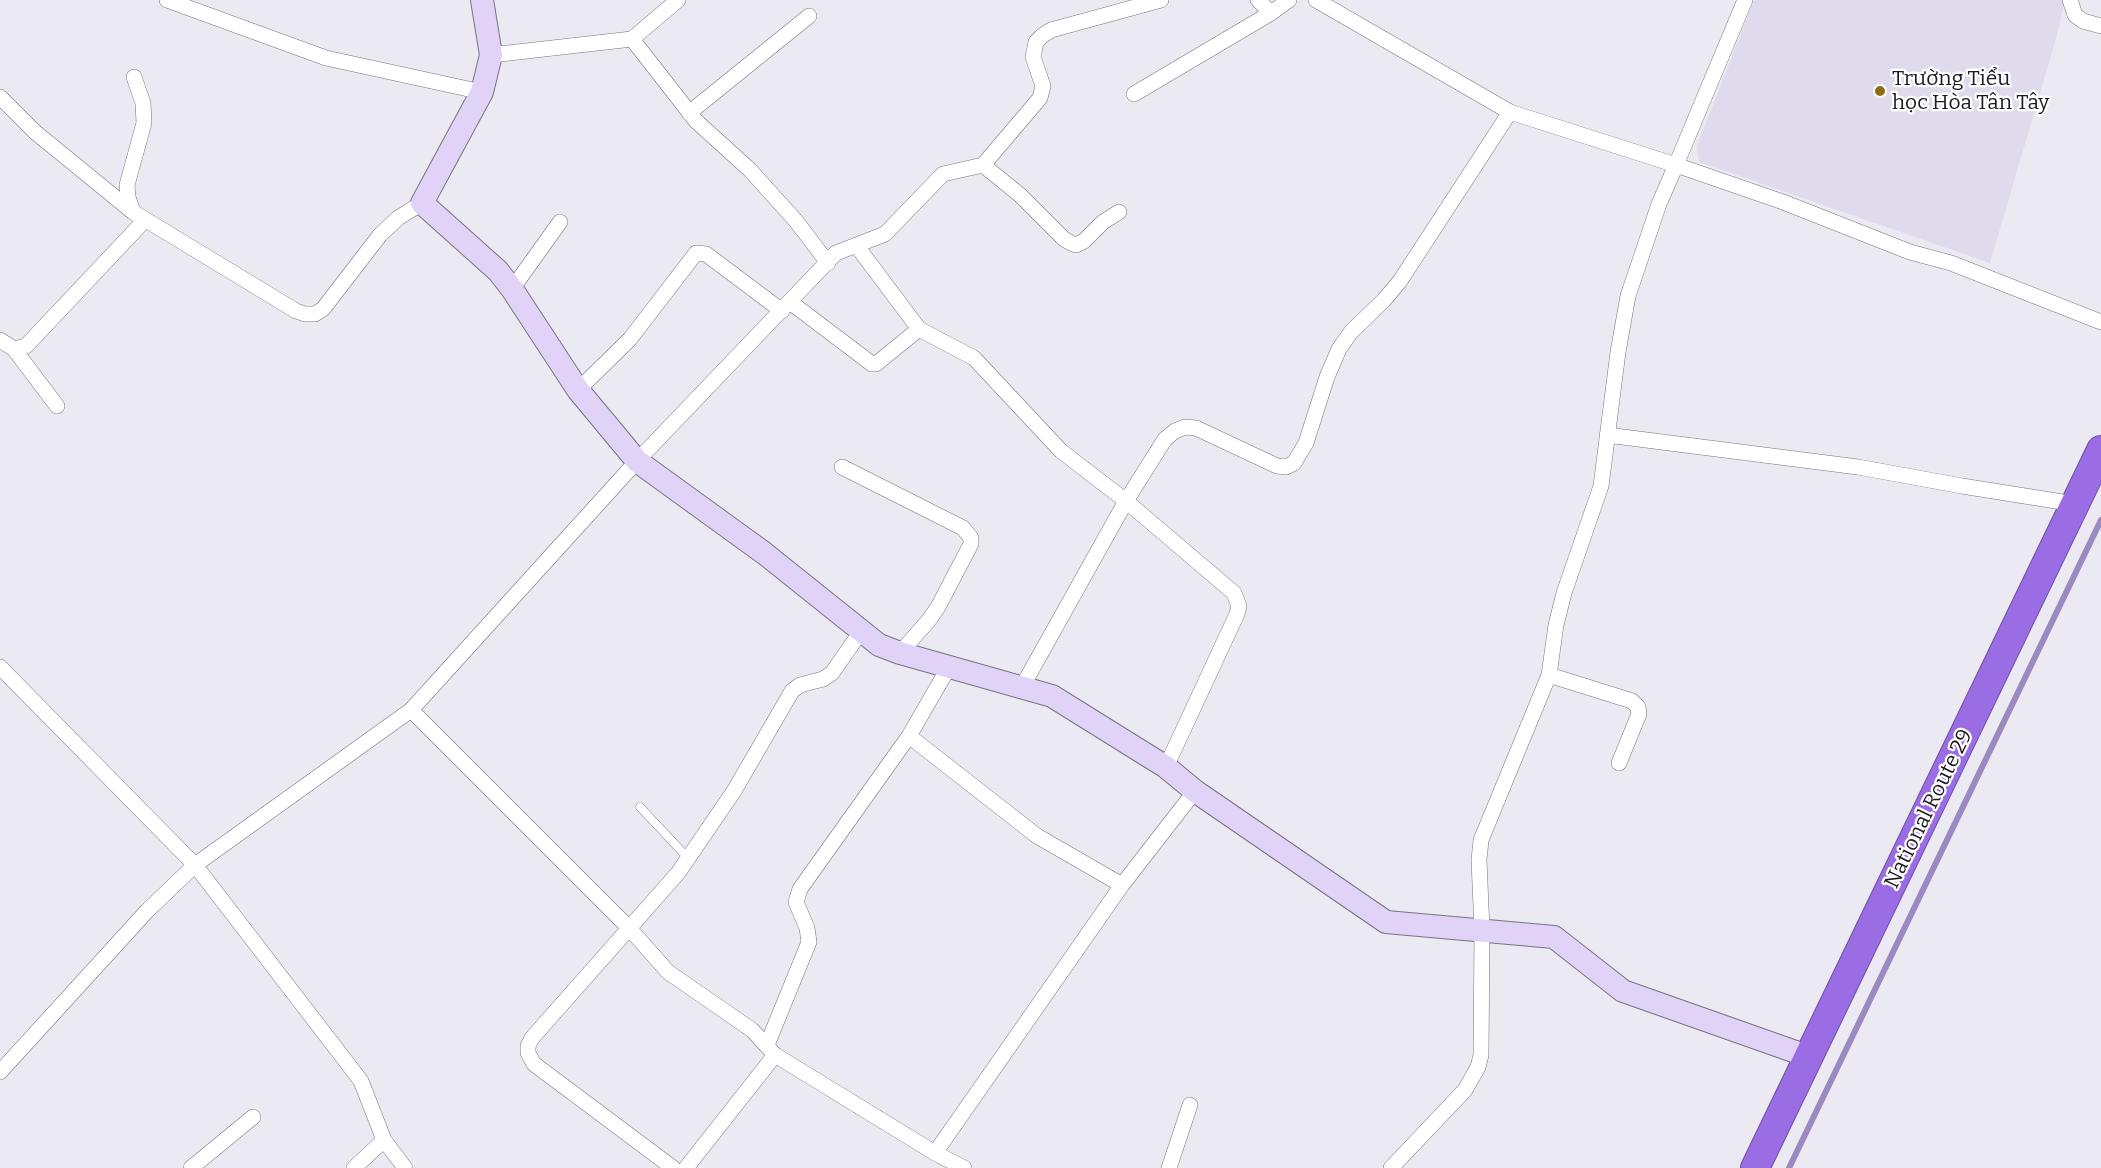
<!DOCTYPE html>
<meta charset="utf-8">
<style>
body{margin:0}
canvas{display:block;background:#ebe9f2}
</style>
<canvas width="2101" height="1168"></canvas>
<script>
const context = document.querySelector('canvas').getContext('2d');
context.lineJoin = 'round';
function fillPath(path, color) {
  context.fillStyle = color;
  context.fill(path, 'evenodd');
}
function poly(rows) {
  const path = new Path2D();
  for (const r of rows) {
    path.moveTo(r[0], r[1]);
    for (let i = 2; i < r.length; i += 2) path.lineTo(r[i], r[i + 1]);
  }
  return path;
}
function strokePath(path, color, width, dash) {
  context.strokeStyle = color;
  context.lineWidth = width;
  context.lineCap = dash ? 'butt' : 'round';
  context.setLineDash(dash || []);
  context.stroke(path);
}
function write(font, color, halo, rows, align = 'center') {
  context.font = font + ' Bitter,serif';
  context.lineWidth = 4.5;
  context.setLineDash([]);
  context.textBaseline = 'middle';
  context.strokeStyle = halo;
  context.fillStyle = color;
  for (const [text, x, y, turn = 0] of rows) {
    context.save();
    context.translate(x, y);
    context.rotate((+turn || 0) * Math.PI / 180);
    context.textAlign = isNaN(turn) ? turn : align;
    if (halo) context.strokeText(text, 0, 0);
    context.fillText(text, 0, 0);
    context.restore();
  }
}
fillPath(poly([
 [1754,0,2065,0,2057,35,1990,263,1699,162,1697,146]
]), '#e0dbec');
strokePath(poly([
 [1789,1168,2101,520]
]), '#9b89c2', 6);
const lane = poly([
 [640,807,688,858]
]);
const street = poly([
 [167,0,326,58,482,92],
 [1258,0,1271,13],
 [1316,0,1510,112,1676,165,1745,0],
 [2070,0,2075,15,2083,21,2101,26],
 [632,39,696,121,750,170,796,221,828,263],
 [491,55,632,39,678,0],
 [1134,94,1271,13,1289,0],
 [0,97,35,132,133,212,296,311,305,314,315,314,323,309,380,235,398,218,422,203],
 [689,113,809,16],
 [983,165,1020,195,1064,239,1071,243,1076,245,1084,241,1103,222,1119,212],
 [133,212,128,197,127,185,144,123,143,103,134,77],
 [856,245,919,329,974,358,1061,451,1126,501,1234,593,1239,606,1237,614,1166,767],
 [512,289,560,222],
 [790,302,872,364,876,364,919,329],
 [0,340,14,349,26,346,145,220],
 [14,349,57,406],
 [578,390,630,339,696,253,706,254,782,311],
 [1607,435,1858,467,1962,486,2075,504],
 [842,467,963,528,971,538,971,544,938,607,929,620,900,653],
 [0,667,195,865,361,1081,384,1140,405,1168],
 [1549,675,1632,701,1638,707,1639,714,1619,763],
 [1022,687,1126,501,1165,439,1175,431,1185,427,1196,428,1277,466,1286,467,1294,463,1306,443,1327,377,1339,349,1351,332,1384,300,1400,281,1510,112],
 [411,710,629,928,668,972,752,1030,775,1055,935,1153,964,1168],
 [909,736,1037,836,1122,885],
 [767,1045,809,942,807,928,796,902,800,889,909,736,949,667],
 [0,1072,147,911,195,865,411,710,637,461,836,253,885,234,943,174,983,165,1040,98,1043,86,1033,57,1036,42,1042,36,1051,30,1161,0],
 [935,1153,1122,885,1195,791],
 [191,1168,253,1117],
 [354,1168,384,1140],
 [673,1168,534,1064,528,1053,528,1046,532,1038,678,873,734,791,792,691,800,685,823,679,832,673,862,630],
 [686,1168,775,1055],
 [1169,1168,1190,1105],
 [1391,1168,1465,1090,1478,1067,1481,1055,1482,930,1479,860,1481,840,1549,675,1556,625,1564,593,1601,486,1618,352,1628,296,1659,204,1676,165,1783,202,1910,252,1951,263,2101,322]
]);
const secondary = poly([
 [482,0,491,55,482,92,422,203,498,271,512,289,578,390,637,461,764,553,879,645,900,653,1052,696,1166,767,1195,791,1386,922,1554,937,1623,991,1810,1057]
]);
const highway = poly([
 [1755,1168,2101,450]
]);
strokePath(lane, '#77757d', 9);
strokePath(street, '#77757d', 16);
strokePath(secondary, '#77757d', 24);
strokePath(highway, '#6e50a0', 30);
strokePath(lane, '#fff', 8);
strokePath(street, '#fff', 15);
strokePath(secondary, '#e1d3f7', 22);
strokePath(highway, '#9a6de5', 28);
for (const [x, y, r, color] of [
 [1880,91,6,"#8c6e10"]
]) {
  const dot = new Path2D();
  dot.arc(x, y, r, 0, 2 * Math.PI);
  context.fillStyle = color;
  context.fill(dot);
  strokePath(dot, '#fff', 2);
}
write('21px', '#1c1b1f', '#fff', [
 ["Trường Tiểu",1892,79],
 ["học Hòa Tân Tây",1892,103]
], 'left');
write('21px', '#1c1b1f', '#fff', [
 ["National Route 29",1929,809,-64]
]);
</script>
